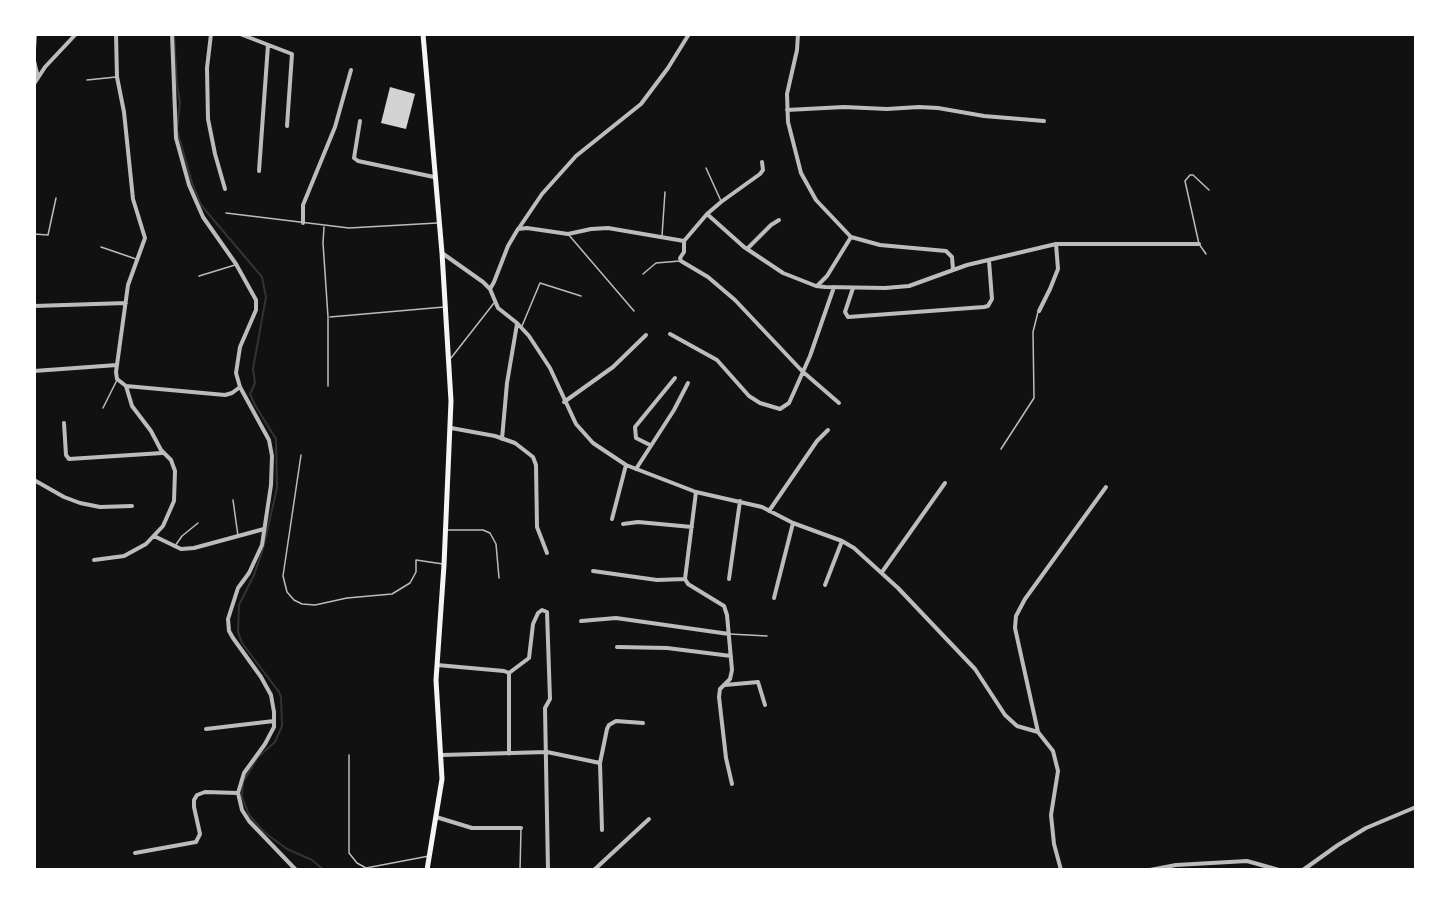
<!DOCTYPE html>
<style>
body{margin:0}
#map{position:relative;width:1450px;height:904px;overflow:hidden;background:#111;font-family:"Fira Sans Condensed",sans-serif}
canvas{display:block}
.frame{position:absolute;inset:0;border:36px solid #fff;pointer-events:none}
</style>
<div id="map">
<canvas width="1450" height="904"></canvas>
<div class="frame"></div>
</div>
<script>
const context = document.querySelector('canvas').getContext('2d');
context.lineJoin = 'round';
function poly(rows) {
  const path = new Path2D();
  for (const r of rows) {
    path.moveTo(r[0], r[1]);
    for (let i = 2; i < r.length; i += 2) path.lineTo(r[i], r[i + 1]);
  }
  return path;
}
function strokePath(path, color, width, dash) {
  context.strokeStyle = color;
  context.lineWidth = width;
  context.lineCap = dash ? 'butt' : 'round';
  context.setLineDash(dash || []);
  context.stroke(path);
}
function fillPath(path, color) {
  context.fillStyle = color;
  context.fill(path, 'evenodd');
}
strokePath(poly([
 [174,34,177,85,180,102,177,130,193,186,201,205,262,277,266,297,253,369,255,383,250,394,255,405,276,439,277,488,263,549,254,575,239,605,238,632,242,643,279,692,281,697,282,726,275,742,258,757,243,782,242,797,249,815,264,832,287,849,312,860,324,870]
]), '#333', 2);
fillPath(poly([
 [390,87,415,94,406,129,381,123]
]), '#d3d3d3');
strokePath(poly([
 [87,80,116,77],
 [706,168,721,201],
 [226,213,349,228,437,223],
 [324,227,323,243,328,317,328,386],
 [34,234,48,235,56,198],
 [568,234,634,311],
 [662,236,665,192],
 [101,247,136,259],
 [1206,254,1199,244,1185,181,1190,175,1193,175,1209,190],
 [643,274,656,263,680,261],
 [199,276,235,265],
 [330,317,444,307],
 [522,326,540,283,581,296],
 [451,358,494,303],
 [103,408,117,380],
 [1001,449,1034,398,1033,332,1038,312],
 [301,455,283,576,287,592,294,600,302,604,315,605,347,598,392,594,410,583,416,572,416,560,443,564],
 [233,500,238,536],
 [446,530,483,530,490,533,496,544,499,578],
 [175,546,182,536,198,523],
 [730,634,767,636],
 [349,755,349,853,357,863,366,868,429,856],
 [520,870,521,829]
]), '#bcbcbc', 1.5);
strokePath(poly([
 [116,34,117,77,124,112,133,199,145,238,128,285,116,372,117,379,126,386],
 [172,34,176,138,189,185,203,217,236,264,256,300,256,310,240,347,236,373,240,387,269,440,272,456,271,485,262,545,249,573,238,588,228,619,229,631,233,638,261,677,271,695,274,712,274,727,265,744,244,773,238,793,242,810,249,821,296,870],
 [211,34,207,68,208,119,215,154,225,189],
 [240,34,292,54,287,126],
 [798,34,797,50,787,94,788,122,801,173,816,200,851,237,880,245,946,251,952,257,953,269],
 [34,50,35,34],
 [34,61,38,77],
 [34,84,45,67,76,34],
 [787,110,844,107,887,109,919,107,938,108,984,116,1044,121],
 [360,121,354,158,358,161,434,177],
 [259,171,268,45],
 [707,214,744,247,783,273,816,286,825,287,885,288,909,286,967,265,1056,244,1199,244],
 [303,223,303,205,335,127,351,70],
 [519,228,542,194,576,156,641,104,668,68,689,34],
 [684,241,684,252,680,258,681,261,708,277,735,300,802,371,839,403],
 [747,249,771,225,779,220],
 [442,253,483,282,490,289,498,308,517,323,529,336,550,368,576,424,593,443,626,465,696,492,762,507,793,523,842,541,854,548,898,588,975,669,1005,715,1017,726,1038,732],
 [817,286,827,276,851,237],
 [853,288,845,312,848,317,984,307,988,306,992,299,989,261],
 [490,289,494,282,508,246,518,229,527,228,568,234,591,229,608,228,684,241,707,214,721,202,760,174,763,170,762,162],
 [34,306,126,303],
 [1039,311,1050,289,1058,269,1056,244],
 [670,334,717,360,749,396,760,403,780,409,789,403,794,392,810,356,834,287],
 [34,371,117,365],
 [126,386,225,395,232,393,240,387],
 [564,402,613,367,646,335],
 [64,423,66,455,69,459,162,453],
 [451,428,495,436,515,443,533,457,536,465,537,527,547,553],
 [502,439,507,383,517,324],
 [650,445,636,438,635,427,675,378],
 [636,469,674,410,688,383],
 [34,480,64,497,80,503,100,507,132,506],
 [696,492,685,579,688,584,724,606,727,615,732,670,730,679,720,689,719,697,726,758,732,784],
 [769,511,817,441,828,430],
 [612,519,626,465],
 [623,524,638,522,692,527],
 [154,536,181,549,194,548,264,529],
 [94,560,124,556,146,544,163,526,174,501,175,471,171,460,161,450,151,431,132,406,126,386],
 [593,571,657,580,685,579],
 [882,572,945,483],
 [729,579,740,501],
 [825,585,842,541],
 [774,598,793,523],
 [581,621,616,618,729,634],
 [617,647,667,648,731,656],
 [437,665,504,671,509,673,509,754],
 [509,673,529,658,533,624,538,613,542,610,547,612,550,699,545,708,548,870],
 [725,685,758,682,765,705],
 [206,729,274,721],
 [442,755,547,752,600,763],
 [436,817,472,828,521,828],
 [602,830,600,763,607,729,609,725,616,721,643,723],
 [135,853,196,842,200,834,194,807,194,800,197,795,205,792,238,793],
 [594,870,649,819],
 [1061,870,1054,844,1051,815,1058,771,1053,751,1038,732,1015,628,1016,616,1025,599,1106,487],
 [1150,870,1176,865,1247,861,1279,870],
 [1303,870,1338,845,1366,828,1416,807]
]), '#bcbcbc', 4);
strokePath(poly([
 [423,34,442,253,451,401,444,565,436,680,442,779,427,870]
]), '#f5f5f5', 5);
</script>
